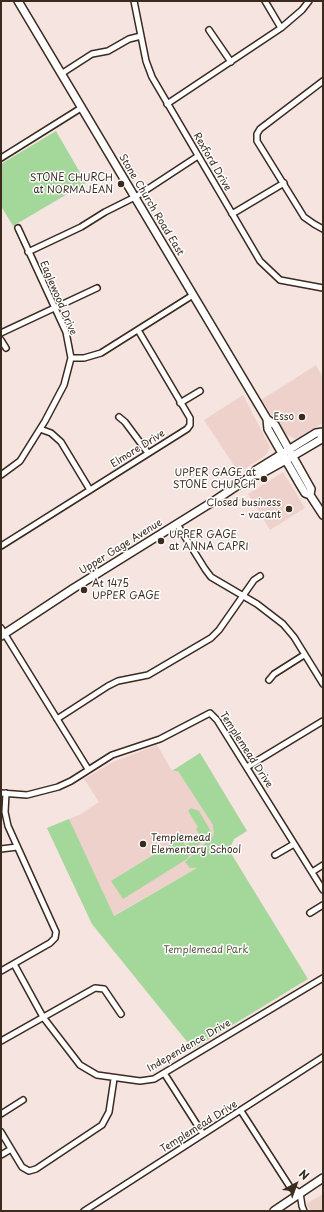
<!DOCTYPE html>
<style>
body{margin:0}
#map{position:relative;width:324px;height:1212px;overflow:hidden;background:#f5e4e0;font-family:"Playpen Sans",sans-serif}
canvas{display:block}
.frame{position:absolute;inset:0;border:2px solid #3b2a1e;pointer-events:none}
.north{position:absolute;left:276px;top:1164px;width:40px;height:40px;-webkit-text-stroke:3px #fff;paint-order:stroke;rotate:41deg;font-size:11px;font-weight:700;line-height:16px;text-align:center;color:#3b2a1e}
.north::after{content:'';display:block;margin:auto;width:14px;height:18px;background:#3b2a1e;clip-path:polygon(50% 0,100% 100%,50% 72%,0 100%)}
</style>
<div id="map">
<canvas width="324" height="1212"></canvas>
<div class="frame"></div>
<div class="north">N</div>
</div>
<script>
const context = document.querySelector('canvas').getContext('2d');
context.lineJoin = 'round';
function fillPath(path, color) {
  context.fillStyle = color;
  context.fill(path, 'evenodd');
}
function poly(rows) {
  const path = new Path2D();
  for (const r of rows) {
    path.moveTo(r[0], r[1]);
    for (let i = 2; i < r.length; i += 2) path.lineTo(r[i], r[i + 1]);
  }
  return path;
}
function strokePath(path, color, width, dash) {
  context.strokeStyle = color;
  context.lineWidth = width;
  context.lineCap = dash ? 'butt' : 'round';
  context.setLineDash(dash || []);
  context.stroke(path);
}
function write(font, color, halo, rows, align = 'center') {
  context.font = font + ' "Playpen Sans",sans-serif';
  context.lineWidth = 3;
  context.setLineDash([]);
  context.textBaseline = 'middle';
  context.strokeStyle = halo;
  context.fillStyle = color;
  for (const [text, x, y, turn = 0] of rows) {
    context.save();
    context.translate(x, y);
    context.rotate((+turn || 0) * Math.PI / 180);
    context.textAlign = isNaN(turn) ? turn : align;
    if (halo) context.strokeText(text, 0, 0);
    context.fillText(text, 0, 0);
    context.restore();
  }
}
fillPath(poly([
 [316,365,323,378,323,423,296,439,287,435,261,400],
 [243,395,270,447,267,454,239,473,204,420],
 [283,472,305,508,270,530,248,494],
 [157,745,172,771,200,753,247,831,234,839,229,850,113,916,92,924,47,828,81,814,99,802,84,779,113,762],
 [323,1194,323,1211,311,1211,306,1204]
]), '#eed1ca');
fillPath(poly([
 [56,131,86,183,13,226,1,206,1,164],
 [200,753,247,831,234,839,229,850,308,979,193,1049,92,924,47,828,69,819,114,916,197,868,190,868,185,862,214,835,213,825,178,771,172,771],
 [191,808,199,811,213,835,198,845,187,859,123,899,111,881,181,838,185,845,200,836,196,829,198,827,188,811]
]), '#a4d89a');
const minor = poly([
 [134,1,146,61,152,77,260,261,280,280,323,288],
 [265,1,281,28],
 [209,30,231,62],
 [61,74,92,54,108,51,129,39,141,36],
 [323,81,260,129,257,134,257,141,304,217,314,224,323,229],
 [167,104,281,28,302,10,309,1],
 [1,158,81,108],
 [232,214,284,183],
 [28,252,81,227,105,212,137,196,198,156],
 [1,333,97,288],
 [1,340,6,348],
 [71,358,84,358,101,353,193,295],
 [180,403,200,391],
 [119,417,125,422,148,453],
 [40,429,51,433,61,442,90,490],
 [1,475,20,461,45,421,64,385,71,358,66,332,18,228],
 [177,524,205,569,211,577,257,604,283,624,294,637,323,684],
 [1,546,187,429,190,425,190,418,138,330],
 [1,628,88,769],
 [269,680,274,674,304,655],
 [57,719,108,686,118,681,148,675,211,638,219,630,254,580,260,576],
 [247,767,323,721],
 [1,793,27,795,58,787,71,781,112,755,160,739,210,713,217,720,323,890],
 [1,849,17,847],
 [275,855,294,844],
 [312,872,323,865],
 [310,913,323,905],
 [14,964,43,1017,80,1065,97,1075,140,1081,154,1079,164,1073,323,978],
 [1,971,50,943,55,938,56,932,8,826,5,812,6,793],
 [1,1041,95,988,104,989,121,1014],
 [164,1073,203,1134],
 [241,1111,290,1187,300,1193,302,1206,304,1211],
 [1,1114,23,1100],
 [1,1132,22,1167,29,1171,36,1169,102,1125,109,1112,114,1079],
 [1,1155,11,1149],
 [84,1211,323,1057]
]);
const secondary = poly([
 [18,1,267,419,275,425,289,450,311,489,310,495],
 [267,419,268,429,299,483,305,493,310,495,323,515],
 [253,475,259,475,286,460,320,440,323,435],
 [1,636,74,588,214,501,253,475,256,470,316,433,323,432],
 [274,1211,323,1178]
]);
strokePath(minor, '#3b2a1e', 8);
strokePath(secondary, '#3b2a1e', 10);
strokePath(minor, '#fff', 5);
strokePath(secondary, '#fff', 7);
for (const [x, y, r, color] of [
 [121,184,4,"#3b2a1e"],
 [302,417,4,"#3b2a1e"],
 [264,479,4,"#3b2a1e"],
 [289,509,4,"#3b2a1e"],
 [161,541,4,"#3b2a1e"],
 [84,590,4,"#3b2a1e"],
 [143,844,4,"#3b2a1e"]
]) {
  const dot = new Path2D();
  dot.arc(x, y, r, 0, 2 * Math.PI);
  context.fillStyle = color;
  context.fill(dot);
  strokePath(dot, '#fff', 1.5);
}
write('10px', '#3b2a1e', '#fff', [
 ["Rexford Drive",212,162,60],
 ["Stone Church Road East",151,205,59],
 ["Eaglewood Drive",58,298,67],
 ["Elmore Drive",138,449,-32],
 ["Upper Gage Avenue",121,547,-32],
 ["Templemead Drive",246,750,57],
 ["Independence Drive",189,1046,-30],
 ["Templemead Drive",199,1127,-32]
]);
write('10px', '#3b2a1e', '#fff', [
 ["STONE CHURCH",113,178],
 ["at NORMAJEAN",113,190],
 ["Esso",294,417],
 ["UPPER GAGE at",256,473],
 ["STONE CHURCH",256,485],
 ["Closed business",281,503],
 ["- vacant",281,515],
 ["UPPER GAGE",169,535,"left"],
 ["at ANNA CAPRI",169,547,"left"],
 ["At 1475",92,584,"left"],
 ["UPPER GAGE",92,596,"left"],
 ["Templemead",151,838,"left"],
 ["Elementary School",151,850,"left"]
], 'right');
write('10px', '#5a5e43', '#fff', [
 ["Templemead Park",206,950]
]);
</script>
